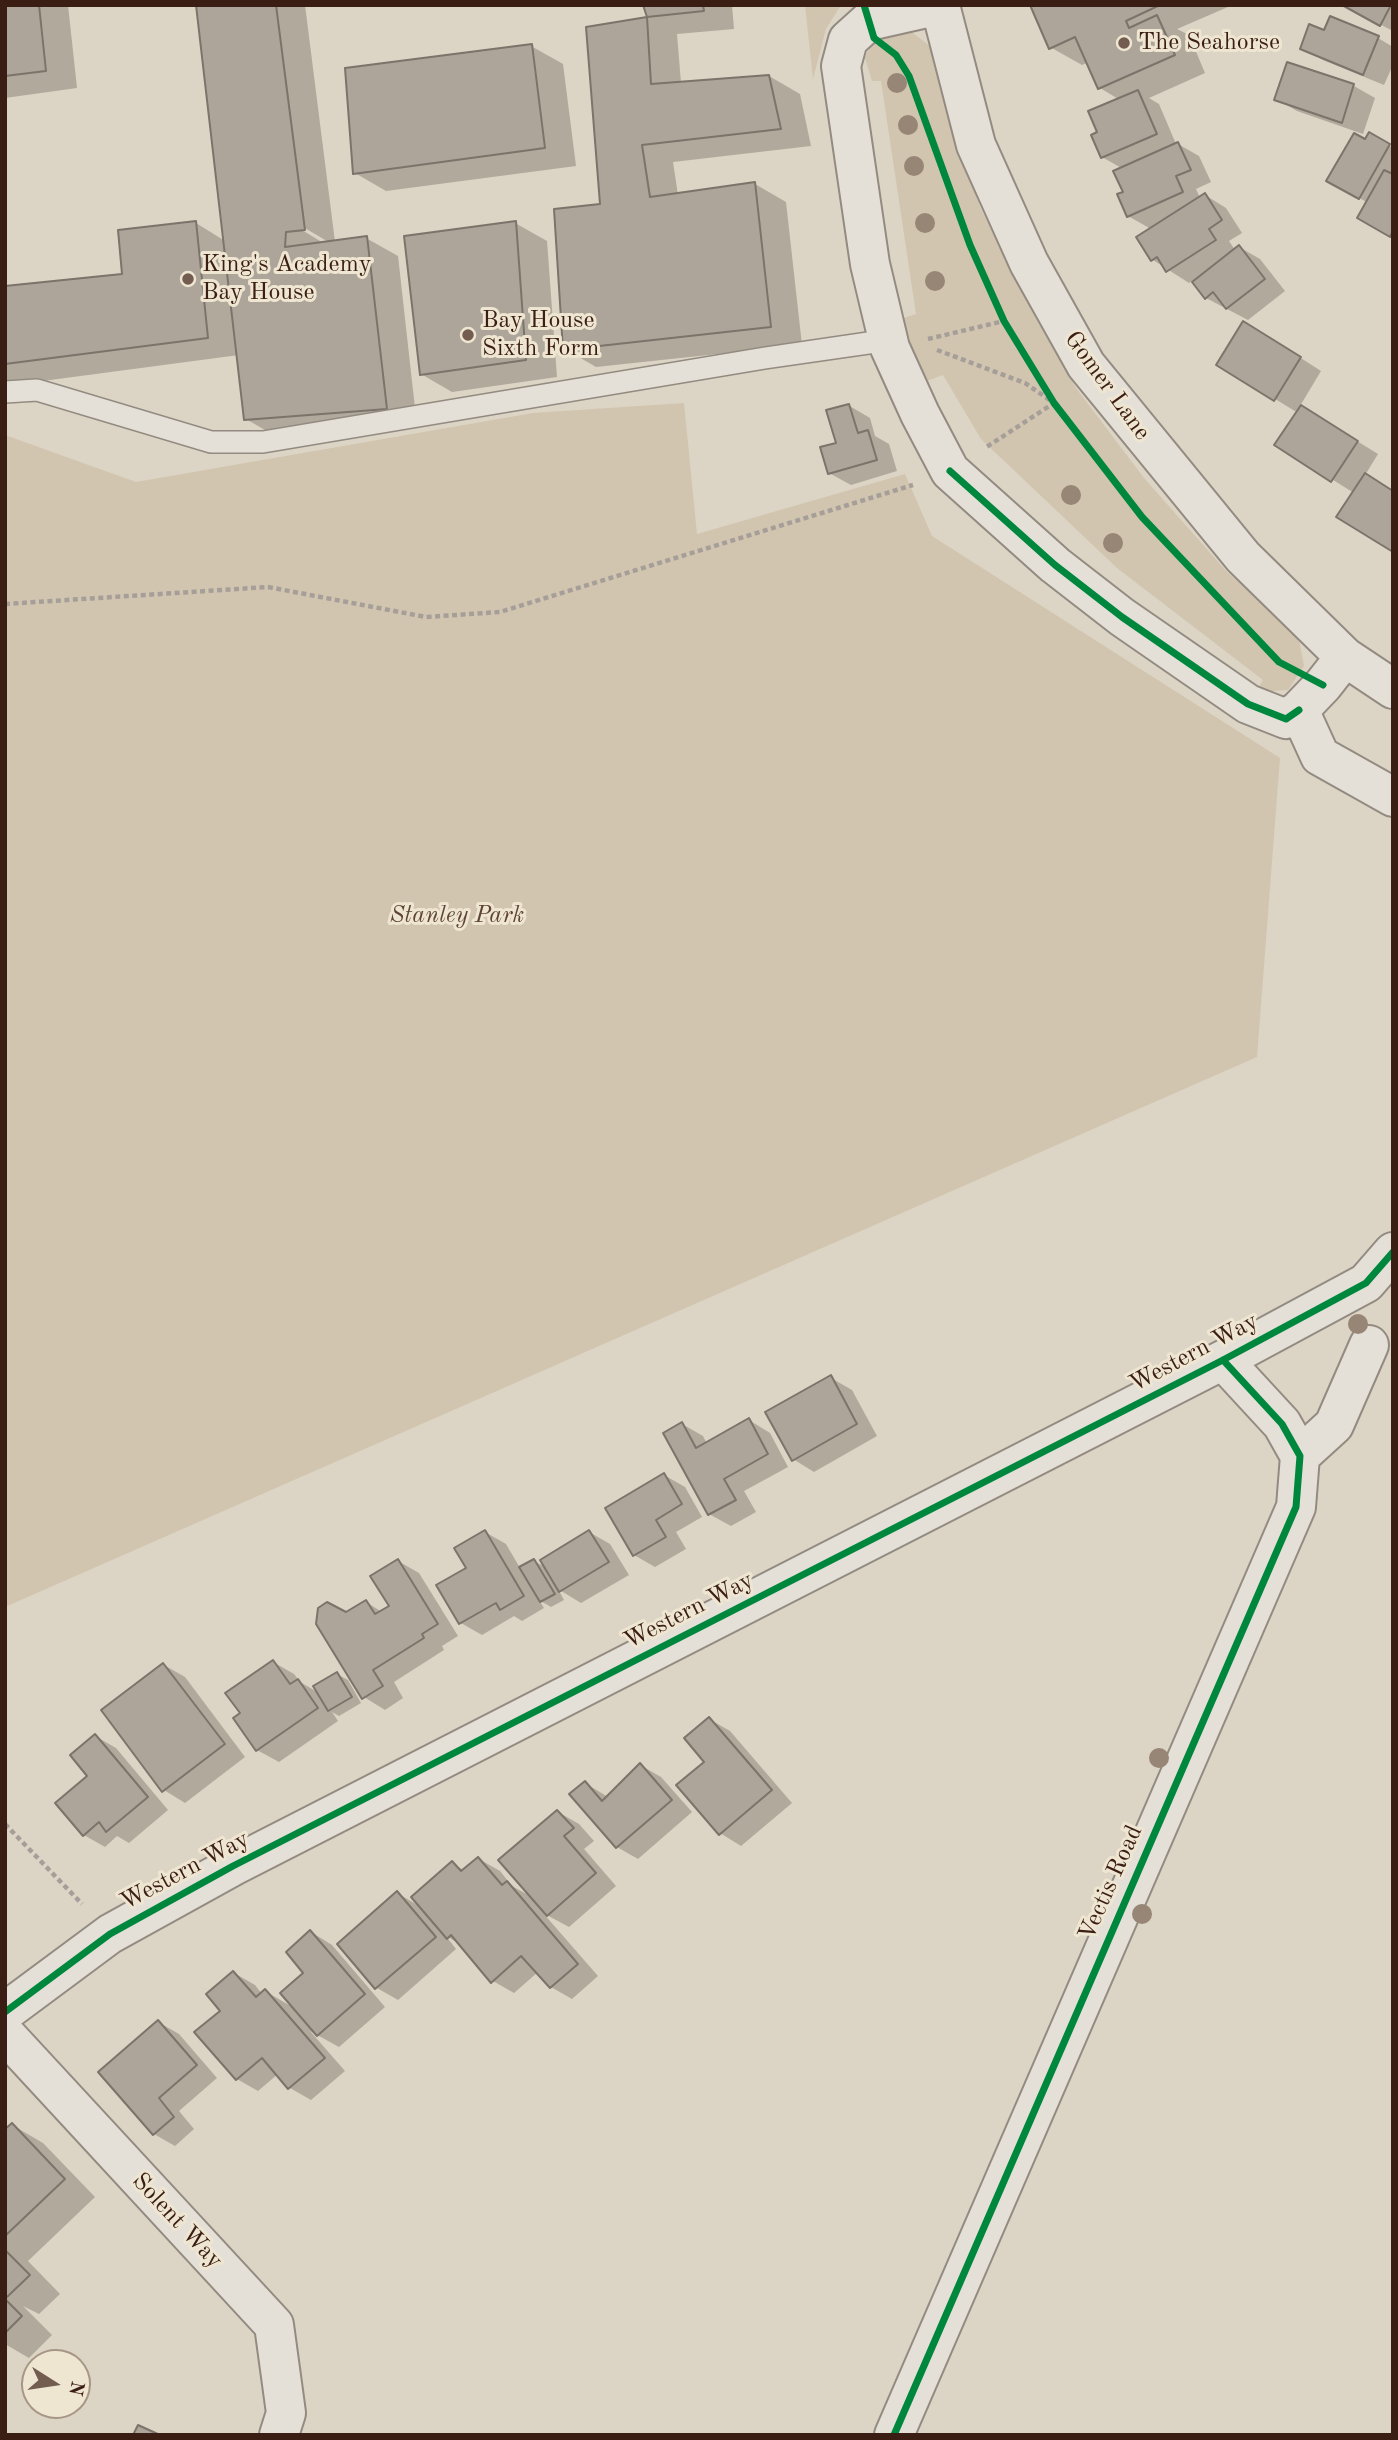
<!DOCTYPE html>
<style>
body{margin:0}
#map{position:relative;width:1398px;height:2440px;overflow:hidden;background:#dcd4c4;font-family:"Old Standard TT",serif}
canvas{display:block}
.frame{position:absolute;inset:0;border:7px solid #3a1d13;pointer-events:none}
.north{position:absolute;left:21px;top:2349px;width:70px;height:70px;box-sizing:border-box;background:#efe6d2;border:2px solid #a79686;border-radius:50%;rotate:102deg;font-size:19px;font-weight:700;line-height:28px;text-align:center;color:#3a1d13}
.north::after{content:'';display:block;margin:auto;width:24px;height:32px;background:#735d51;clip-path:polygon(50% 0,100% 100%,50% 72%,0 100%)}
</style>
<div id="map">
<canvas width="1398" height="2440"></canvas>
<div class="frame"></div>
<div class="north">N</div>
</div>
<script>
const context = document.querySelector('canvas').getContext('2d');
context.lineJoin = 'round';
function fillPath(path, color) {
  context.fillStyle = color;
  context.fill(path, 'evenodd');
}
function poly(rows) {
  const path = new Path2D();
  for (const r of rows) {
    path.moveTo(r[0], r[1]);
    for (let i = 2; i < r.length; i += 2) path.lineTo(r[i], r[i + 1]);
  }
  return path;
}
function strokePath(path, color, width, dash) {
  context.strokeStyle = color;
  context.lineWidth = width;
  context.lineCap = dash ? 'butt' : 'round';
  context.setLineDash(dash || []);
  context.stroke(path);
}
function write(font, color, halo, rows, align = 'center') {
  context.font = font + ' "Old Standard TT",serif';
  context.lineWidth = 6;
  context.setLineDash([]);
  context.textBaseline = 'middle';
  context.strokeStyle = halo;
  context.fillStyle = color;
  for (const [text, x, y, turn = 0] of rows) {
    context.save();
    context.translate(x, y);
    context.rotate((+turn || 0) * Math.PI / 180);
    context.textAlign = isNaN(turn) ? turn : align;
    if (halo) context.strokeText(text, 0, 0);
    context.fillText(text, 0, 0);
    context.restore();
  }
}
fillPath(poly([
 [805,5,841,5,826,29,813,79],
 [909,30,930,46,946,101,980,207,1037,320,1076,388,1144,478,1228,573,1298,634,1304,666,1288,690,1256,692,1263,680,1117,568,981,439,943,375,927,381,914,364,901,319,916,314,881,81,872,81,865,58,874,38],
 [684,403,697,534,905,474,932,536,1280,758,1257,1057,5,1607,5,435,136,482,533,413]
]), '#d2c5af');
fillPath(poly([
 [5,5,68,5,77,88,5,98],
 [198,5,305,5,335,242,366,238,398,256,417,426,277,437,246,419,239,355,5,386,5,288,124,276,196,223,225,241],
 [298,224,332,244,325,244,297,227],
 [645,5,732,5,734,29,677,34,681,83,769,76,800,94,811,146,673,162,678,195,755,184,786,202,802,345,596,367,565,349,602,205,588,29,649,18],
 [1032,5,1227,5,1228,7,1177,29,1189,35,1205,73,1149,98,1159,104,1176,144,1178,144,1199,156,1211,182,1196,189,1200,198,1205,195,1226,208,1242,233,1229,241,1235,250,1239,247,1260,259,1285,291,1248,320,1206,298,1193,280,1189,283,1153,260,1151,229,1128,216,1123,169,1102,157,1099,133,1120,100,1100,88,1089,62,1082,65,1050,47],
 [1345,5,1393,5,1393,31,1358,13],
 [1325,32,1378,38,1393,47,1393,65,1384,85,1323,60,1302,48],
 [531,46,563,64,576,166,386,191,355,173],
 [1288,64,1354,86,1375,98,1363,134,1297,111,1276,99],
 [1370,135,1393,148,1393,236,1360,218,1368,203,1329,180],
 [515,223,547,241,557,377,452,392,421,374],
 [1265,335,1321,371,1300,406,1378,454,1354,493,1277,445,1298,413,1218,364],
 [848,405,870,418,875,436,889,444,897,471,851,485,829,473],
 [831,1378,852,1390,877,1436,814,1472,793,1459],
 [749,1420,770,1433,788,1467,744,1491,756,1512,731,1526,709,1514,682,1424,703,1436,707,1444],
 [664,1475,685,1487,702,1517,676,1532,686,1549,655,1567,634,1555],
 [485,1532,506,1544,520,1568,534,1561,547,1568,589,1532,610,1544,629,1575,581,1603,558,1589,564,1600,551,1607,539,1600,544,1608,522,1621,514,1616,482,1635,461,1623,468,1568],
 [398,1561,419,1573,458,1636,442,1646,444,1650,394,1682,403,1698,385,1710,364,1697,346,1614,366,1602,382,1612,391,1606],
 [273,1662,294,1674,300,1682,319,1693,337,1674,348,1680,361,1703,339,1716,332,1712,338,1721,279,1762,257,1750,236,1718,242,1714],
 [164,1665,185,1677,245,1757,185,1803,164,1790],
 [709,1719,730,1731,792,1803,741,1846,720,1833,706,1762],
 [95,1736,116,1748,168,1810,129,1843,117,1836,105,1847,84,1835],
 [640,1765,661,1777,692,1812,638,1859,617,1847,572,1794,585,1783,608,1797],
 [558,1812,579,1824,594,1841,584,1849,616,1886,569,1927,543,1913,598,1976,572,1999,551,1987,538,1972,514,1993,493,1981,461,1945,445,1935,456,1949,398,2000,377,1988,339,1944,397,1893,421,1907,452,1863,465,1871,479,1859,500,1871,512,1886,532,1897],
 [311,1932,332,1945,385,2007,339,2047,310,2031,345,2071,311,2100,290,2088,278,2074,258,2091,237,2079,222,2011,234,1973,255,1985,262,1994,265,1991,294,2008,306,1973],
 [158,2022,179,2034,217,2078,179,2111,194,2129,175,2146,154,2134],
 [12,2125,43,2143,95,2197,28,2261,60,2294,39,2314,23,2306,52,2335,29,2358,5,2344,5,2132]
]), '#0003');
const building = poly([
 [5,5,39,5,46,71,5,76,5,5],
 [196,5,276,5,305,230,286,232,285,247,367,236,387,409,244,420,196,5],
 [643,5,703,5,704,11,647,17,643,5],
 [1030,5,1160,5,1126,21,1129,28,1157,15,1175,55,1098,89,1075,37,1049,49,1030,5],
 [1342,5,1391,5,1380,26,1342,5],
 [1330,16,1379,36,1363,75,1300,49,1309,24,1324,30,1330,16],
 [647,17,651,84,769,75,781,129,642,145,650,197,755,182,771,327,563,350,554,209,600,204,586,27,647,17],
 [532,44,545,148,353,174,345,68,532,44],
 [1287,62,1354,84,1342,123,1274,100,1287,62],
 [1138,90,1157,134,1101,158,1091,135,1097,132,1088,111,1138,90],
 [1369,132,1390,144,1359,199,1326,181,1354,133,1365,139,1369,132],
 [1178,142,1191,170,1176,176,1183,192,1127,217,1117,194,1123,192,1113,171,1178,142],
 [1384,170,1393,174,1393,231,1390,237,1357,218,1384,170],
 [1205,193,1222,220,1209,229,1216,240,1166,272,1157,257,1151,261,1136,237,1205,193],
 [196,221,208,338,5,364,5,286,122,274,118,230,196,221],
 [516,221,526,360,420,375,404,236,516,221],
 [1239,245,1265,279,1226,309,1213,292,1205,299,1192,282,1239,245],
 [1243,321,1301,357,1274,401,1216,365,1243,321],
 [849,404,858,433,868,430,877,460,828,474,820,447,836,443,826,410,849,404],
 [1301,405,1358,441,1331,482,1274,445,1301,405],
 [1365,473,1393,491,1393,552,1336,517,1365,473],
 [831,1375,857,1424,792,1461,765,1412,831,1375],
 [749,1418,768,1454,724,1479,736,1500,708,1515,663,1433,682,1422,696,1448,749,1418],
 [664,1473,682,1504,656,1520,666,1537,633,1556,605,1508,664,1473],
 [485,1530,524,1596,500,1610,496,1603,459,1624,436,1585,466,1568,454,1548,485,1530],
 [589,1530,609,1562,559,1592,540,1560,589,1530],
 [398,1559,438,1624,422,1634,424,1638,373,1670,383,1686,362,1699,316,1624,318,1608,327,1602,346,1612,366,1600,375,1614,389,1606,370,1576,398,1559],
 [534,1559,555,1594,540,1602,519,1567,534,1559],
 [273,1660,290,1684,298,1679,318,1708,256,1751,233,1718,240,1713,225,1693,273,1660],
 [163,1663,225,1744,162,1792,101,1710,163,1663],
 [337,1672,352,1697,328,1711,313,1686,337,1672],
 [709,1717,772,1790,719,1835,676,1785,704,1762,684,1738,709,1717],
 [95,1734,148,1797,106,1832,99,1822,83,1836,55,1803,87,1776,70,1755,95,1734],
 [640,1763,672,1800,616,1848,569,1794,585,1781,602,1801,640,1763],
 [557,1810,574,1828,564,1836,596,1873,547,1916,498,1860,557,1810],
 [478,1857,502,1885,507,1881,578,1964,550,1988,521,1956,491,1983,451,1935,447,1939,411,1897,452,1861,461,1871,478,1857],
 [397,1891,436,1937,375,1989,337,1944,397,1891],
 [310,1930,365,1994,317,2036,280,1993,303,1973,286,1952,310,1930],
 [233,1971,256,1997,265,1989,325,2058,288,2089,262,2058,236,2080,194,2032,220,2011,206,1994,233,1971],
 [158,2020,197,2065,159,2098,174,2117,153,2135,98,2072,158,2020],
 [12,2123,65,2179,5,2236,5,2129,12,2123],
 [5,2250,30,2275,7,2297,5,2295,5,2250],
 [5,2299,22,2316,5,2333,5,2299],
 [138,2425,160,2435,133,2435,138,2425]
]);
fillPath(building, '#ada59a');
strokePath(building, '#7c736a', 2);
const lane = poly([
 [5,392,37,390,211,442,263,442,765,358,889,340]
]);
const street = poly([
 [940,5,869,21,848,40,841,66,870,264,890,348,920,414,950,471,1055,565,1122,617,1248,704,1286,719,1299,710,1323,685,1345,657],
 [940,5,976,145,1029,263,1086,365,1243,557,1345,657,1393,689],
 [1299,710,1320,756,1393,797],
 [1300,1456,1334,1425,1369,1345],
 [5,2012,110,1934,233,1866,1223,1360,1366,1283,1393,1252],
 [5,2034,274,2325,286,2413,279,2435],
 [894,2435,1296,1507,1300,1456,1282,1424,1223,1360]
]);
strokePath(lane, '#938b81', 24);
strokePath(street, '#938b81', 42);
strokePath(poly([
 [928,339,1004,321],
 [937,350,1025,383,1054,403,985,448],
 [5,604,268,587,426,617,500,612,913,485],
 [5,1824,82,1904]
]), '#a69f99', 4.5, [5, 3.5]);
strokePath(lane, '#e4e0d8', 21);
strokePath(street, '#e4e0d8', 38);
strokePath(poly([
 [864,5,874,38,896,55,909,76,970,245,1004,321,1054,403,1142,517,1279,662,1323,685],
 [950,471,1055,565,1122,617,1248,704,1286,719,1299,710],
 [5,2012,110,1934,233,1866,1223,1360,1366,1283,1393,1252],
 [894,2435,1296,1507,1300,1456,1282,1424,1223,1360]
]), '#00873e', 7);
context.fillStyle = '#978576';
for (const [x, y] of [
 [897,83],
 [908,125],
 [914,166],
 [925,223],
 [935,281],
 [1071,495],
 [1113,543],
 [1358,1324],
 [1159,1758],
 [1142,1914]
]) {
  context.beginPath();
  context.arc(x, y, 10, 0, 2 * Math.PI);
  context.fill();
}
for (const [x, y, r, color] of [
 [1124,43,7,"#735d51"],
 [188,279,7,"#735d51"],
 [468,335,7,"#735d51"]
]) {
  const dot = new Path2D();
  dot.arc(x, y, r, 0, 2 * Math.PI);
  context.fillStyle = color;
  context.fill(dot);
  strokePath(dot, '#efe6d2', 2.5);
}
write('24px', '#3a1d13', '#efe6d2', [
 ["The Seahorse",1138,43],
 ["King's Academy",202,265],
 ["Bay House",202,293],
 ["Bay House",482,321],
 ["Sixth Form",482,349]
], 'left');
write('24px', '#3a1d13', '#efe6d2', [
 ["Gomer Lane",1107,386,54],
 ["Western Way",1194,1353,-28],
 ["Western Way",689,1611,-27],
 ["Western Way",185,1871,-28],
 ["Vectis Road",1111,1883,-66],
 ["Solent Way",177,2221,47]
]);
write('italic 24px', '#5e4436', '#efe6d2', [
 ["Stanley Park",457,916]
]);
</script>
